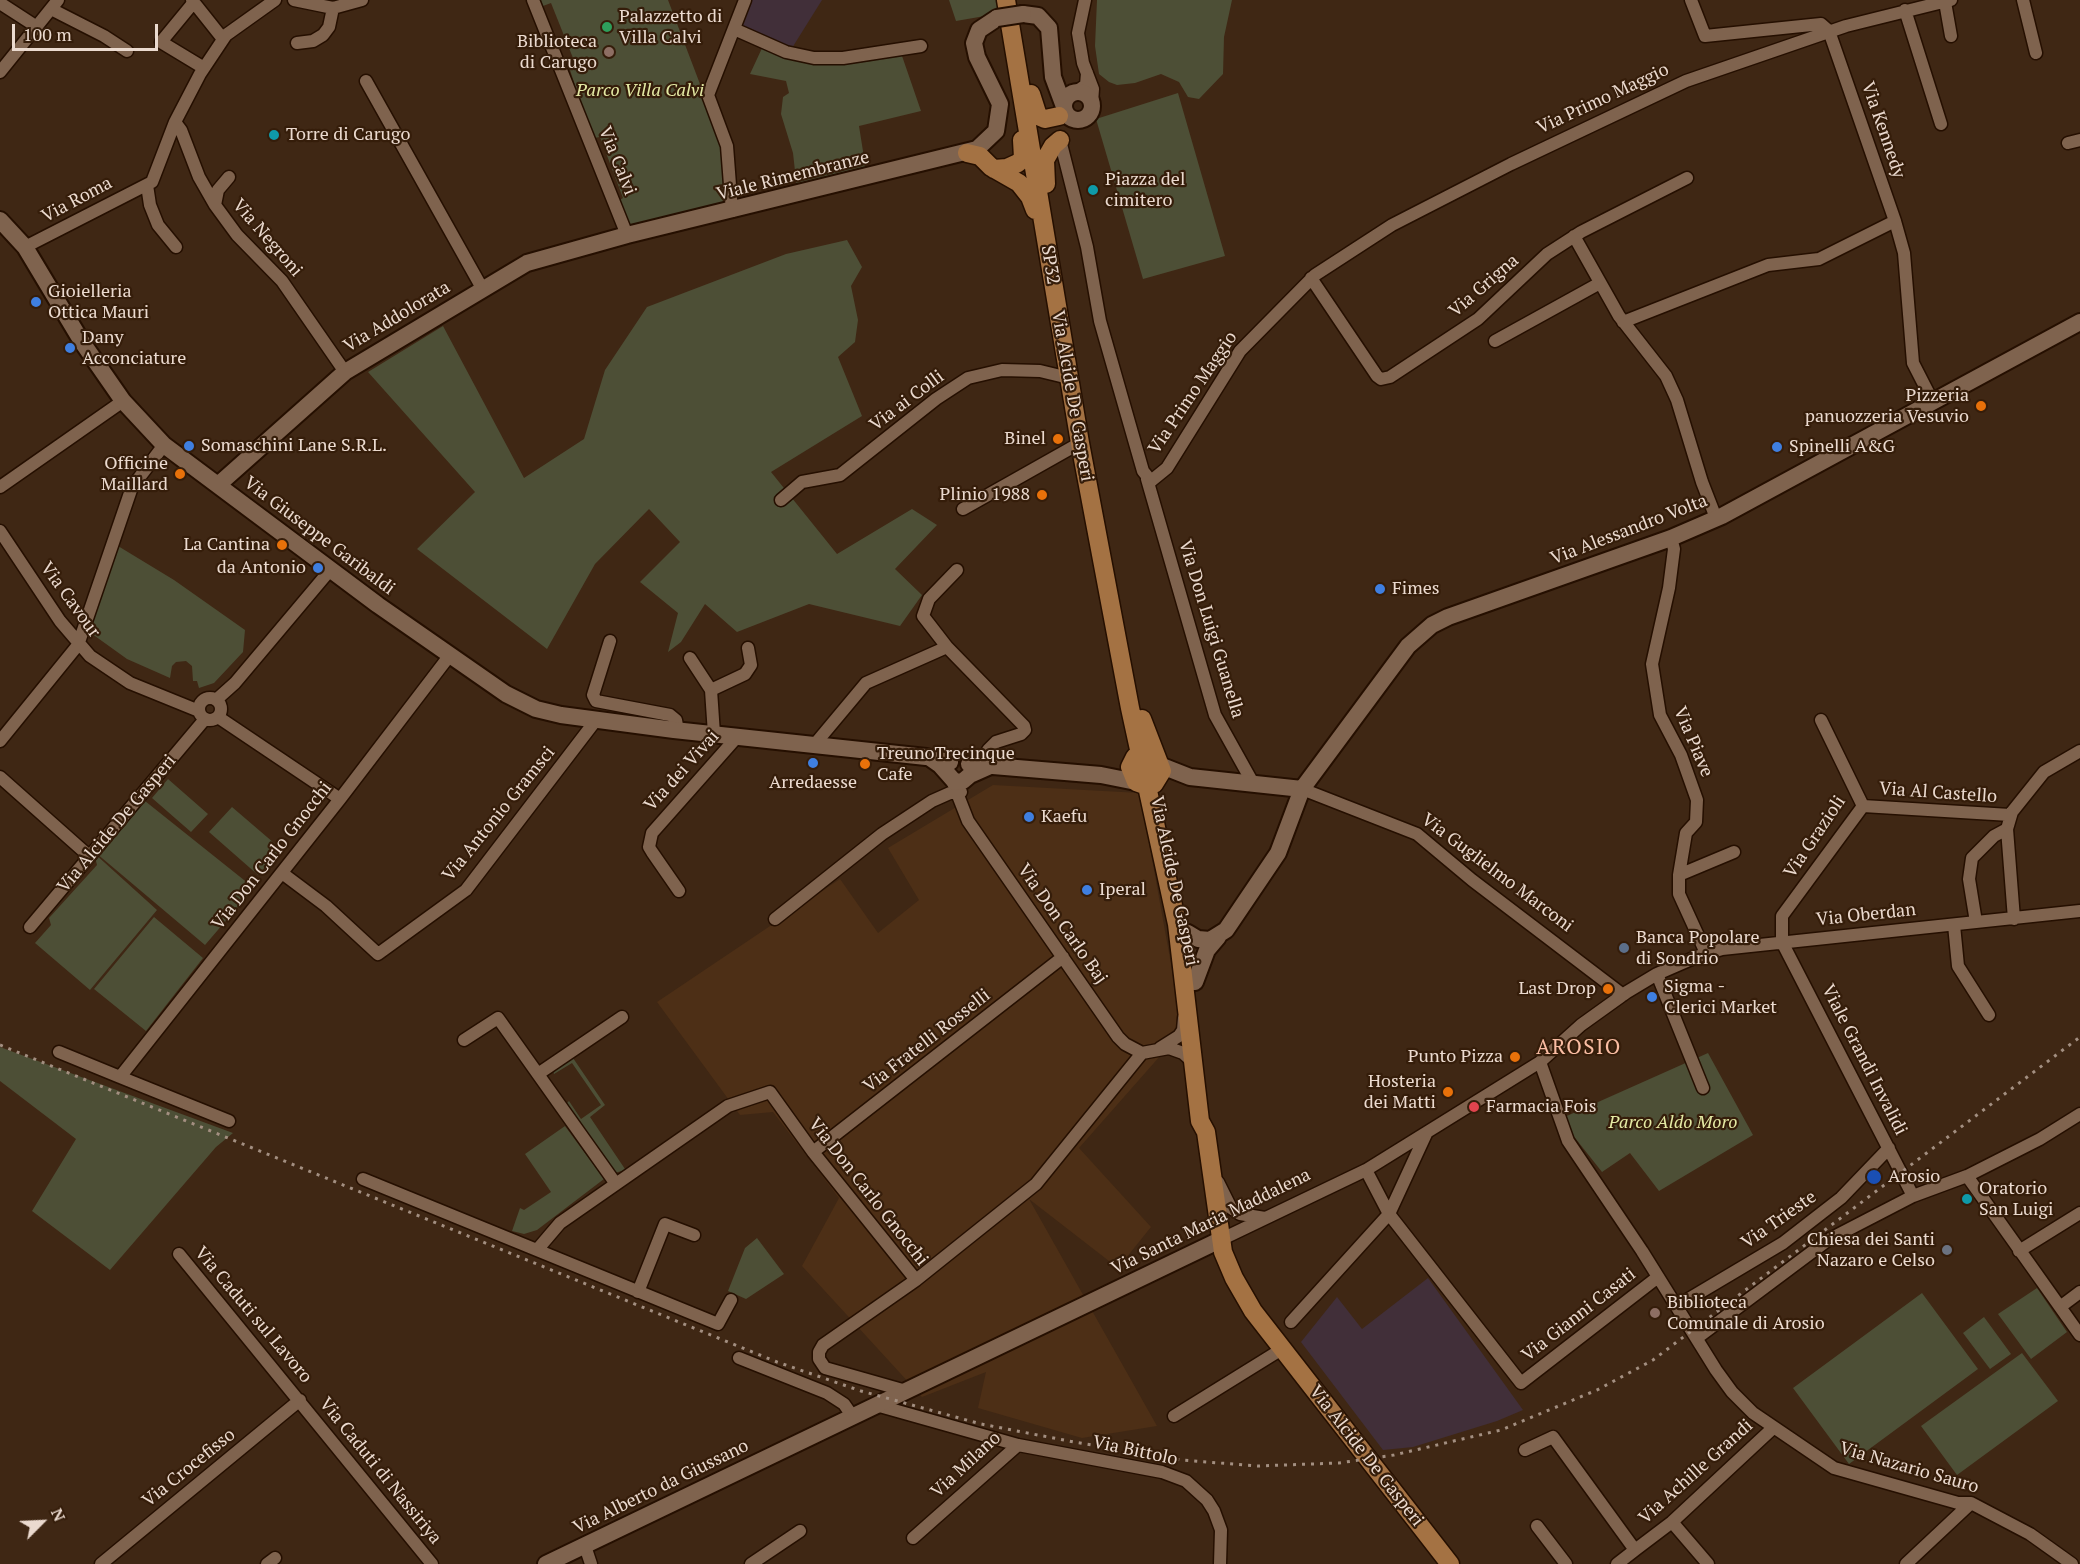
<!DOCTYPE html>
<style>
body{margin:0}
#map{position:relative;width:2080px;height:1564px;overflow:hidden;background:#3f2714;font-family:"PT Serif",serif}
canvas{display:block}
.north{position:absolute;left:12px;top:1492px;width:60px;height:60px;-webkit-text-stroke:4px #351d0a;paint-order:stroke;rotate:66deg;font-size:16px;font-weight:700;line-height:24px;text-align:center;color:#ebdacf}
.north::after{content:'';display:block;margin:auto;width:21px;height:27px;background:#ebdacf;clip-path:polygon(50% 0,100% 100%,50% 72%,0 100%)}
.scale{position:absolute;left:12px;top:24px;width:146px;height:27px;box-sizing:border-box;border:3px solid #ebdacf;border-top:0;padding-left:8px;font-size:18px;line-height:21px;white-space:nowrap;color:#ebdacf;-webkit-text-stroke:4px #351d0a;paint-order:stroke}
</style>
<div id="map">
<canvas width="2080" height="1564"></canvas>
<div class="north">N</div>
<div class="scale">100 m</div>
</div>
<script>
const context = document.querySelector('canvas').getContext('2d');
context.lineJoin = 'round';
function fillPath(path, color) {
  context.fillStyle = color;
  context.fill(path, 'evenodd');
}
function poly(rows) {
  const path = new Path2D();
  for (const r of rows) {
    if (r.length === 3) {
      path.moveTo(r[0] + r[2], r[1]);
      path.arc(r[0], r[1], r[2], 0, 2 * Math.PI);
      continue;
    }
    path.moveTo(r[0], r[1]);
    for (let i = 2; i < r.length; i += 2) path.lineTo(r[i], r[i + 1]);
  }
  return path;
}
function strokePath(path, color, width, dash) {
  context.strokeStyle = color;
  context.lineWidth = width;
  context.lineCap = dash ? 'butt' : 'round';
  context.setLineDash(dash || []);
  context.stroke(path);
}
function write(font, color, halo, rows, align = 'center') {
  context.font = font + ' "PT Serif",serif';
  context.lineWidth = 4.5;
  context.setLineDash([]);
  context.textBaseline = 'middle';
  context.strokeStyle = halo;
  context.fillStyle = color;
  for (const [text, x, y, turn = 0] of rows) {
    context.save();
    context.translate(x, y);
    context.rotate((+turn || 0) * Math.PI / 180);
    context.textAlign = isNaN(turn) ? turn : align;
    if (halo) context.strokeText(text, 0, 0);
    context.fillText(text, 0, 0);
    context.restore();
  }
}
fillPath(poly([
 [993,785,1140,793,1183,1030,1079,1148,1151,1227,1118,1268,1029,1199,1157,1426,1082,1438,978,1408,986,1372,922,1397,802,1266,839,1198,773,1112,740,1115,657,1002,840,879,878,933,919,900,888,848]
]), '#4d2f16');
fillPath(poly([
 [752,0,822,0,792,48,742,27],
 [1428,1278,1523,1410,1497,1421,1413,1447,1383,1450,1301,1342,1337,1297,1362,1329]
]), '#412f39');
fillPath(poly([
 [541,0,668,0,724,147,726,202,635,227,628,225,618,201,623,198,600,137,594,138,584,113,570,70,575,63,551,3,543,6],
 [949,0,1000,0,1002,13,956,21],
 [1097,0,1232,0,1224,37,1223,74,1199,99,1188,97,1179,82,1161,74,1135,83,1117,85,1109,82,1099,74,1095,46],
 [763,46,794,60,839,65,871,61,901,53,921,111,859,126,866,170,797,189,793,153,781,114,783,97,789,93,786,81,750,74],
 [1178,93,1225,256,1143,279,1096,119],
 [847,240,862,267,851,286,858,320,855,342,838,357,862,416,771,472,837,554,912,509,937,525,895,569,922,595,900,626,809,604,737,632,705,604,681,642,668,652,678,613,640,582,680,542,649,509,595,564,547,649,417,549,475,492,368,372,443,326,524,478,584,439,605,370,647,307,786,254],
 [118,546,174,580,245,630,243,652,214,683,199,688,197,681,193,681,192,666,186,661,176,662,172,666,170,678,127,659,88,631],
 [168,779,208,814,191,832,152,798],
 [145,801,254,888,205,945,96,853],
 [232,807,281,849,258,875,209,832],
 [94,853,157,910,90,990,35,943,51,925,49,918,97,865],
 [154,917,203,958,146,1031,94,989],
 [0,1047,233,1133,216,1147,110,1270,32,1211,76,1139,0,1081],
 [1708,1053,1753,1135,1659,1191,1630,1153,1602,1172,1560,1119],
 [573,1058,605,1105,590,1117,625,1169,622,1171,614,1173,566,1104,569,1101,581,1119,601,1105,572,1063,554,1074,553,1071],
 [565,1126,604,1179,537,1230,524,1234,512,1231,520,1208,524,1210,551,1192,525,1154],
 [757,1238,784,1274,746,1299,728,1291,745,1248],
 [2037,1288,2067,1332,2031,1359,1998,1314],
 [1922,1293,1978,1369,1849,1464,1793,1388],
 [1984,1317,2011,1354,1990,1369,1963,1333],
 [2022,1353,2058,1401,1957,1475,1921,1426]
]), '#4d4f36');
const street = poly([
 [192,0,223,39],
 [294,0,333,8,362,0],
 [533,0,627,235],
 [1085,0,1078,33,1083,63,1093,89,1092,103],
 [1691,0,1705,36,1821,24,1829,31,1895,221,1904,253,1913,363,1933,402],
 [2023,0,2036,53],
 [194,2,161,42,204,68],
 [1945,2,1951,36],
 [0,3,37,27],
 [51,9,104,36,127,51],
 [1905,10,1941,124],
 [734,29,786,52,814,58,843,58,921,46],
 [297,43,313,41,323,35,329,27,333,8],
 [0,72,58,0],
 [366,81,482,288],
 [1076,92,1086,85,1087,73],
 [175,122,181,130,199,177,215,205,237,235,282,281,345,372],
 [1060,140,1087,247,1100,321,1143,471,1151,481,1167,468,1240,351,1315,275,1392,225,1511,164,1686,81,1846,26,1951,0],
 [2068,143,2080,140],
 [147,185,150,205,158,225,176,247],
 [215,205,218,190,229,177],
 [732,211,727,146,708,95,745,0],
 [1574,236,1619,316,1666,376,1677,400,1702,482,1716,518],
 [25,247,152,182,175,122,200,74,226,35,275,0],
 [1311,278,1377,376,1381,379,1390,377,1478,319,1547,254,1581,232,1687,178],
 [1623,322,1768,265,1819,259,1895,221],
 [1495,341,1600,283],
 [1147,479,1215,715,1254,785],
 [0,487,123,401],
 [781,500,802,482,840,475,936,399,968,378,1002,370,1040,371,1069,378],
 [963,509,1080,443],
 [0,531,60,621,90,656,130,683,199,711],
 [1671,538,1674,549,1669,588,1652,664,1660,715,1681,755,1697,800,1696,822,1686,833,1679,875,1679,894,1706,953],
 [610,641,593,695,596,701,670,715,676,720,678,731],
 [947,647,923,616,929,599,957,570],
 [690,658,711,690,714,734],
 [711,690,745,674,751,665,748,648],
 [210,709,11],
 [216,700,235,683,331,569],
 [218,717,340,799],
 [1821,720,1863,806,1782,916,1782,942,1913,1196],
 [0,741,78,645,132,487,164,445],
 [815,744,866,683,947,647,1024,726,1025,730,1021,734,996,742,988,750],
 [0,777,89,856],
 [952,780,968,821,1118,1037,1125,1044,1142,1053],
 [1302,789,1417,834,1472,880,1623,995],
 [1863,806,2010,815],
 [282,873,326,906,378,954,466,890,596,720],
 [1679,875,1734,852],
 [679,891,652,852,649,847,652,833,737,737],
 [775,919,882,834,932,801,950,793,961,792],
 [2014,919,2007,829,2012,812,2044,772,2080,751],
 [1976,922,1969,879,1972,858,1994,836,2007,829],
 [1954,925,1958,966,1989,1015],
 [30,927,205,719],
 [1657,974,1703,1088],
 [464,1040,498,1018,616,1184],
 [1160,1048,1179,1036,1183,1030,1184,1018],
 [59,1052,120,1077],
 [1540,1062,1568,1141,1642,1251,1716,1370,1732,1392,1753,1413,1834,1468,1958,1503,1971,1503,2030,1534,2072,1564],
 [538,1074,622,1017],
 [229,1121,120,1077,340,799,450,655],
 [813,1152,1063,957],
 [1366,1170,1389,1214,1521,1383,1658,1277],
 [1967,1176,2080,1335],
 [363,1179,718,1324,731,1300],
 [1218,1182,1231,1208,1240,1214,1265,1218],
 [1220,1240,1366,1170,1540,1062,1581,1025,1627,992,1657,974,1696,957,1722,949,2080,911],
 [537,1250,560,1223,728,1106,770,1092,813,1152,916,1280,823,1345,819,1352,819,1359,825,1368,906,1391],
 [2019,1251,2080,1213],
 [179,1254,432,1564],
 [916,1280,1036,1184,1142,1053,1169,1048,1183,1053,1194,1063],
 [638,1292,665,1224,694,1235],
 [1677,1306,1783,1243,1841,1198,1889,1148],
 [2060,1307,2080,1292],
 [1291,1322,1389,1214,1426,1134],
 [1697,1338,1828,1240,1913,1196,1967,1176,2040,1139,2080,1114],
 [739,1358,827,1393,844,1404,853,1417],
 [876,1405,1018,1445,1162,1472,1186,1481,1207,1500,1214,1511,1221,1530,1220,1564],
 [1174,1416,1282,1349],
 [1525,1450,1553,1437,1635,1550,1672,1522,1773,1428],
 [1672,1522,1708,1564],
 [1537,1526,1566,1564],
 [913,1538,1018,1445],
 [585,1546,591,1564],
 [101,1564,300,1400],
 [267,1564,275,1558],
 [751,1564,800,1531],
 [1617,1564,1635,1550],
 [1906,1564,1971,1503]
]);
const secondary = poly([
 [1023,14,1038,16,1049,28,1053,77,1063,104],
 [1078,106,14],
 [0,220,25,247,82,342,123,401,164,445,378,605,506,694,536,709,561,715,674,730,926,757,950,762],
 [218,485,345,372,527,263,627,235,977,149,996,131,1000,104,977,57,974,43,979,30,997,18],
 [930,758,940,765,955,782,963,781,970,775,988,767],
 [969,764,1101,775,1136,782],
 [1162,766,1190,777,1302,789],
 [1188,933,1198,939,1210,940,1226,930,1278,853,1302,789,1408,646,1432,625,1448,617,1671,538,1722,516,2080,322],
 [1195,982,1207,950,1218,937],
 [546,1564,1220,1240]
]);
const primary = poly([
 [1006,0,1080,443,1130,708,1177,924,1200,1121,1206,1132,1223,1252,1234,1278,1253,1311,1450,1564],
 [1031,94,1038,116,1045,119,1059,116],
 [967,153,980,156,991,167,1019,183,1030,197,1035,210],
 [994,169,1007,168,1018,163,1023,158,1022,140],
 [1046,184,1045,160,1053,146,1060,140],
 [1142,719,1162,771,1154,784,1147,786,1136,782,1130,767,1135,757,1147,753,1156,756]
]);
strokePath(street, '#250f00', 15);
strokePath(secondary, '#250f00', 20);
strokePath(primary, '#250f00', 21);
strokePath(street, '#7f634e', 12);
strokePath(secondary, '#7f634e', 16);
strokePath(primary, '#a47243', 18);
strokePath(poly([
 [0,1045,777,1362,861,1391,981,1424,1074,1442,1181,1460,1258,1466,1339,1463,1394,1455,1501,1430,1597,1390,1653,1360,2080,1037]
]), '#a38f81', 3, [3, 6]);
const secondaryBridge = poly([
 [997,18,1023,14]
]);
strokePath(secondaryBridge, '#250f00', 20, []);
strokePath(secondaryBridge, '#7f634e', 16);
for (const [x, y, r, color] of [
 [607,27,6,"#2e9e5b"],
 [609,52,6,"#8d6e63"],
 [274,135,6,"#0f9aa8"],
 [1093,190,6,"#0f9aa8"],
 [36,302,6,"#3f7fe0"],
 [70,348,6,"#3f7fe0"],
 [1981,406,6,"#e8710a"],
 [1058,439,6,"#e8710a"],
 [189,446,6,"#3f7fe0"],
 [1777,447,6,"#3f7fe0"],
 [180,474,6,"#e8710a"],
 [1042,495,6,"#e8710a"],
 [282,545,6,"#e8710a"],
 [318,568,6,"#3f7fe0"],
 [1380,589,6,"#3f7fe0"],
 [813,763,6,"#3f7fe0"],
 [865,764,6,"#e8710a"],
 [1029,817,6,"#3f7fe0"],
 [1087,890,6,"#3f7fe0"],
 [1624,948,6,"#5c6f8a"],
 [1608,989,6,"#e8710a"],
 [1652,997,6,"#3f7fe0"],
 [1515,1057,6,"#e8710a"],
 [1448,1092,6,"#e8710a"],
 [1474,1107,6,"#e0444e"],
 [1874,1177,8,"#1a4fb4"],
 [1967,1199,6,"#0f9aa8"],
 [1947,1250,6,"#6b7280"],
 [1655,1313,6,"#8d6e63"]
]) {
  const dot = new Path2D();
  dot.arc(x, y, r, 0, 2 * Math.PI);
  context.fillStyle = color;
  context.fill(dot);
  strokePath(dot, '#351d0a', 2);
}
write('18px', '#ebdacf', '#351d0a', [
 ["Palazzetto di",619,17],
 ["Villa Calvi",619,38],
 ["Biblioteca",597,42,"right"],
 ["di Carugo",597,63,"right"],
 ["Torre di Carugo",286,135],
 ["Piazza del",1105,180],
 ["cimitero",1105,201],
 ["Gioielleria",48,292],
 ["Ottica Mauri",48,313],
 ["Dany",82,338],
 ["Acconciature",82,359],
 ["Pizzeria",1969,396,"right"],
 ["panuozzeria Vesuvio",1969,417,"right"],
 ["Binel",1046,439,"right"],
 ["Somaschini Lane S.R.L.",201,446],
 ["Spinelli A&G",1789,447],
 ["Officine",168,464,"right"],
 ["Maillard",168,485,"right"],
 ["Plinio 1988",1030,495,"right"],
 ["La Cantina",270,545,"right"],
 ["da Antonio",306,568,"right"],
 ["Fimes",1392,589],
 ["TreunoTrecinque",877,754],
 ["Cafe",877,775],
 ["Arredaesse",813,783,"center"],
 ["Kaefu",1041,817],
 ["Iperal",1099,890],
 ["Banca Popolare",1636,938],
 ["di Sondrio",1636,959],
 ["Sigma -",1664,987],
 ["Clerici Market",1664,1008],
 ["Last Drop",1596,989,"right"],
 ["Punto Pizza",1503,1057,"right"],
 ["Hosteria",1436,1082,"right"],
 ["dei Matti",1436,1103,"right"],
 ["Farmacia Fois",1486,1107],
 ["Arosio",1888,1177],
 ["Oratorio",1979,1189],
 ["San Luigi",1979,1210],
 ["Chiesa dei Santi",1935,1240,"right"],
 ["Nazaro e Celso",1935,1261,"right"],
 ["Biblioteca",1667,1303],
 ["Comunale di Arosio",1667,1324]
], 'left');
write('italic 18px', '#e4eaa4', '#351d0a', [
 ["Parco Villa Calvi",640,91],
 ["Parco Aldo Moro",1673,1123]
]);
write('18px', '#ebdacf', '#351d0a', [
 ["Via Primo Maggio",1603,99,-25],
 ["Via Kennedy",1883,130,71],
 ["Via Calvi",617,161,68],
 ["Viale Rimembranze",793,176,-14],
 ["Via Roma",77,200,-28],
 ["Via Negroni",267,238,49],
 ["SP32",1050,265,81],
 ["Via Grigna",1484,286,-41],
 ["Via Addolorata",397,317,-31],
 ["Via Primo Maggio",1193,393,-56],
 ["Via Alcide De Gasperi",1072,396,80],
 ["Via ai Colli",907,401,-37],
 ["Via Alessandro Volta",1629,530,-21],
 ["Via Giuseppe Garibaldi",319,536,37],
 ["Via Cavour",70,600,54],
 ["Via Don Luigi Guanella",1211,629,73],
 ["Via Piave",1693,742,67],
 ["Via dei Vivai",682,771,-48],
 ["Via Al Castello",1938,793,4],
 ["Via Antonio Gramsci",499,814,-51],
 ["Via Alcide De Gasperi",117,824,-50],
 ["Via Grazioli",1815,837,-56],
 ["Via Don Carlo Gnocchi",272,856,-52],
 ["Via Guglielmo Marconi",1497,873,37],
 ["Via Alcide De Gasperi",1174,881,78],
 ["Via Oberdan",1866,915,-6],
 ["Via Don Carlo Baj",1062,924,55],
 ["Via Fratelli Rosselli",927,1041,-38],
 ["Viale Grandi Invalidi",1864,1060,63],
 ["Via Don Carlo Gnocchi",868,1192,52],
 ["Via Trieste",1779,1220,-35],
 ["Via Santa Maria Maddalena",1211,1222,-26],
 ["Via Caduti sul Lavoro",253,1315,50],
 ["Via Gianni Casati",1579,1315,-38],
 ["Via Bittolo",1135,1451,12],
 ["Via Alcide De Gasperi",1366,1456,52],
 ["Via Milano",966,1465,-43],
 ["Via Crocefisso",189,1468,-39],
 ["Via Nazario Sauro",1909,1468,16],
 ["Via Caduti di Nassiriya",380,1471,51],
 ["Via Achille Grandi",1696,1472,-42],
 ["Via Alberto da Giussano",661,1487,-26]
]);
context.letterSpacing = '1.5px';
write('21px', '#fabda3', '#351d0a', [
 ["AROSIO",1579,1048]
]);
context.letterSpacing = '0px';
</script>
